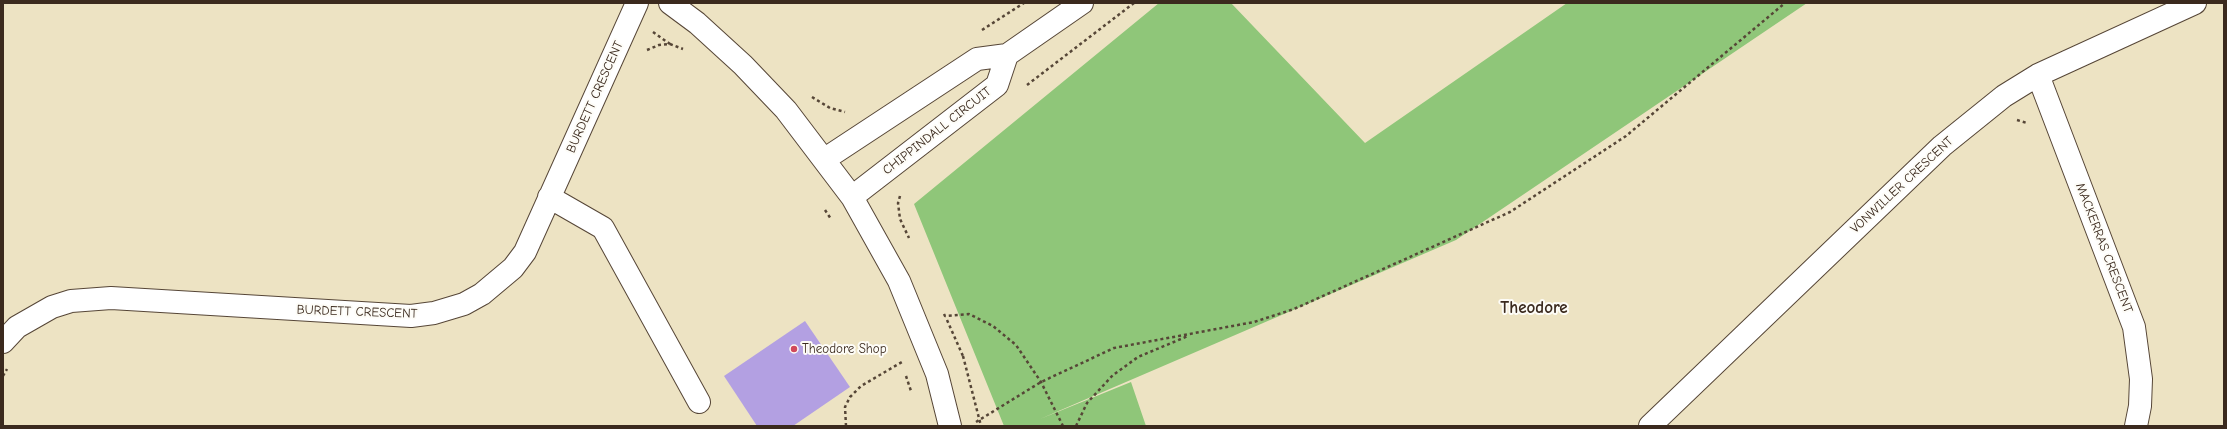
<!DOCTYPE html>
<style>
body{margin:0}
#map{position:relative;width:2227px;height:429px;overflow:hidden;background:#ede3c3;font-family:"Comic Neue",sans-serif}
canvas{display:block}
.frame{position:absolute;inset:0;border:4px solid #3b2a1e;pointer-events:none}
</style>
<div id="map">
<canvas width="2227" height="429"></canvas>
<div class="frame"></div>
</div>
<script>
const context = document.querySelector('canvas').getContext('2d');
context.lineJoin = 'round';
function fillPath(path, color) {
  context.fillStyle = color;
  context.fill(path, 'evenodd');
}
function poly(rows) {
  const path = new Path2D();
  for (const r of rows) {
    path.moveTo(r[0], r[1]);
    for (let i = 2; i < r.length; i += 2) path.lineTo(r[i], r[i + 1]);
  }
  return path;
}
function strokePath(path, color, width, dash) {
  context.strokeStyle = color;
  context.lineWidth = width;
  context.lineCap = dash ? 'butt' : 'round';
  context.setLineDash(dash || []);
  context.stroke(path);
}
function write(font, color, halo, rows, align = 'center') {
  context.font = font + ' "Comic Neue",sans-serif';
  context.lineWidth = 4;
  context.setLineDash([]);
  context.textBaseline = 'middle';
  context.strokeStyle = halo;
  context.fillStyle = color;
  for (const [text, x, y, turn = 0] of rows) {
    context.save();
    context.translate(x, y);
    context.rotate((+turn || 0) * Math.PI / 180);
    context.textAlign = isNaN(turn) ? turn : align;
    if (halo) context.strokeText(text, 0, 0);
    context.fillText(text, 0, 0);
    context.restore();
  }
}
fillPath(poly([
 [1159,3,1231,3,1365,143,1567,3,1807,3,1456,240,1040,419,1131,382,1146,426,1004,426,914,204]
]), '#8fc679');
fillPath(poly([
 [805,321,850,387,793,426,757,426,724,376]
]), '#b3a0e2');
const minor = poly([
 [670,3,697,23,743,65,786,110,852,197,899,281,937,374,950,426],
 [2038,75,2134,327,2141,379,2140,406,2136,426],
 [825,159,977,59,1007,55,1082,3],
 [549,197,603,228,699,402],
 [852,197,997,85,1007,55],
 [3,342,17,327,52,307,71,301,111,298,411,316,434,313,464,304,482,294,513,268,525,252,637,3],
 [1650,426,1942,146,2004,96,2038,75,2195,3]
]);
strokePath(minor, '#564637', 24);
strokePath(poly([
 [982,30,1024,3],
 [653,32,670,44],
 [647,50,659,45,670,44,683,49],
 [1027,85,1134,3],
 [812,97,830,108,845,112],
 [2017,120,2027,123],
 [900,196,898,203,900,219,909,238],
 [825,210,831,219],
 [944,314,945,316,969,314,993,326,1016,345,1041,382,1063,426],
 [947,320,963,356],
 [3,376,7,369],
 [906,376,911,391],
 [976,422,1041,382,1114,348,1254,322,1294,309,1510,212,1626,136,1785,3],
 [846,426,845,407,850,397,861,386,902,362],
 [1076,426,1087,403,1113,375,1138,357,1188,336]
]), '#564637', 2.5, [3, 3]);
strokePath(minor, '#fff', 22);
strokePath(poly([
 [963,356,981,426]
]), '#564637', 2.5, [3, 3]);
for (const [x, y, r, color] of [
 [794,349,4,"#d1495b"]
]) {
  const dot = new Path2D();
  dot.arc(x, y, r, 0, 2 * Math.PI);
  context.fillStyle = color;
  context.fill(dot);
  strokePath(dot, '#fdfcf7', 1.5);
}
write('13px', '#3b2a1e', '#fdfcf7', [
 ["BURDETT CRESCENT",595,97,-66],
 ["CHIPPINDALL CIRCUIT",937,131,-38],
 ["VONWILLER CRESCENT",1902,185,-43],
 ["MACKERRAS CRESCENT",2104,248,69],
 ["BURDETT CRESCENT",357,312,2]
]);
write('13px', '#3b2a1e', '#fdfcf7', [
 ["Theodore Shop",802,349]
], 'left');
write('bold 17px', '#3b2a1e', '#fdfcf7', [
 ["Theodore",1534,308]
]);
</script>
